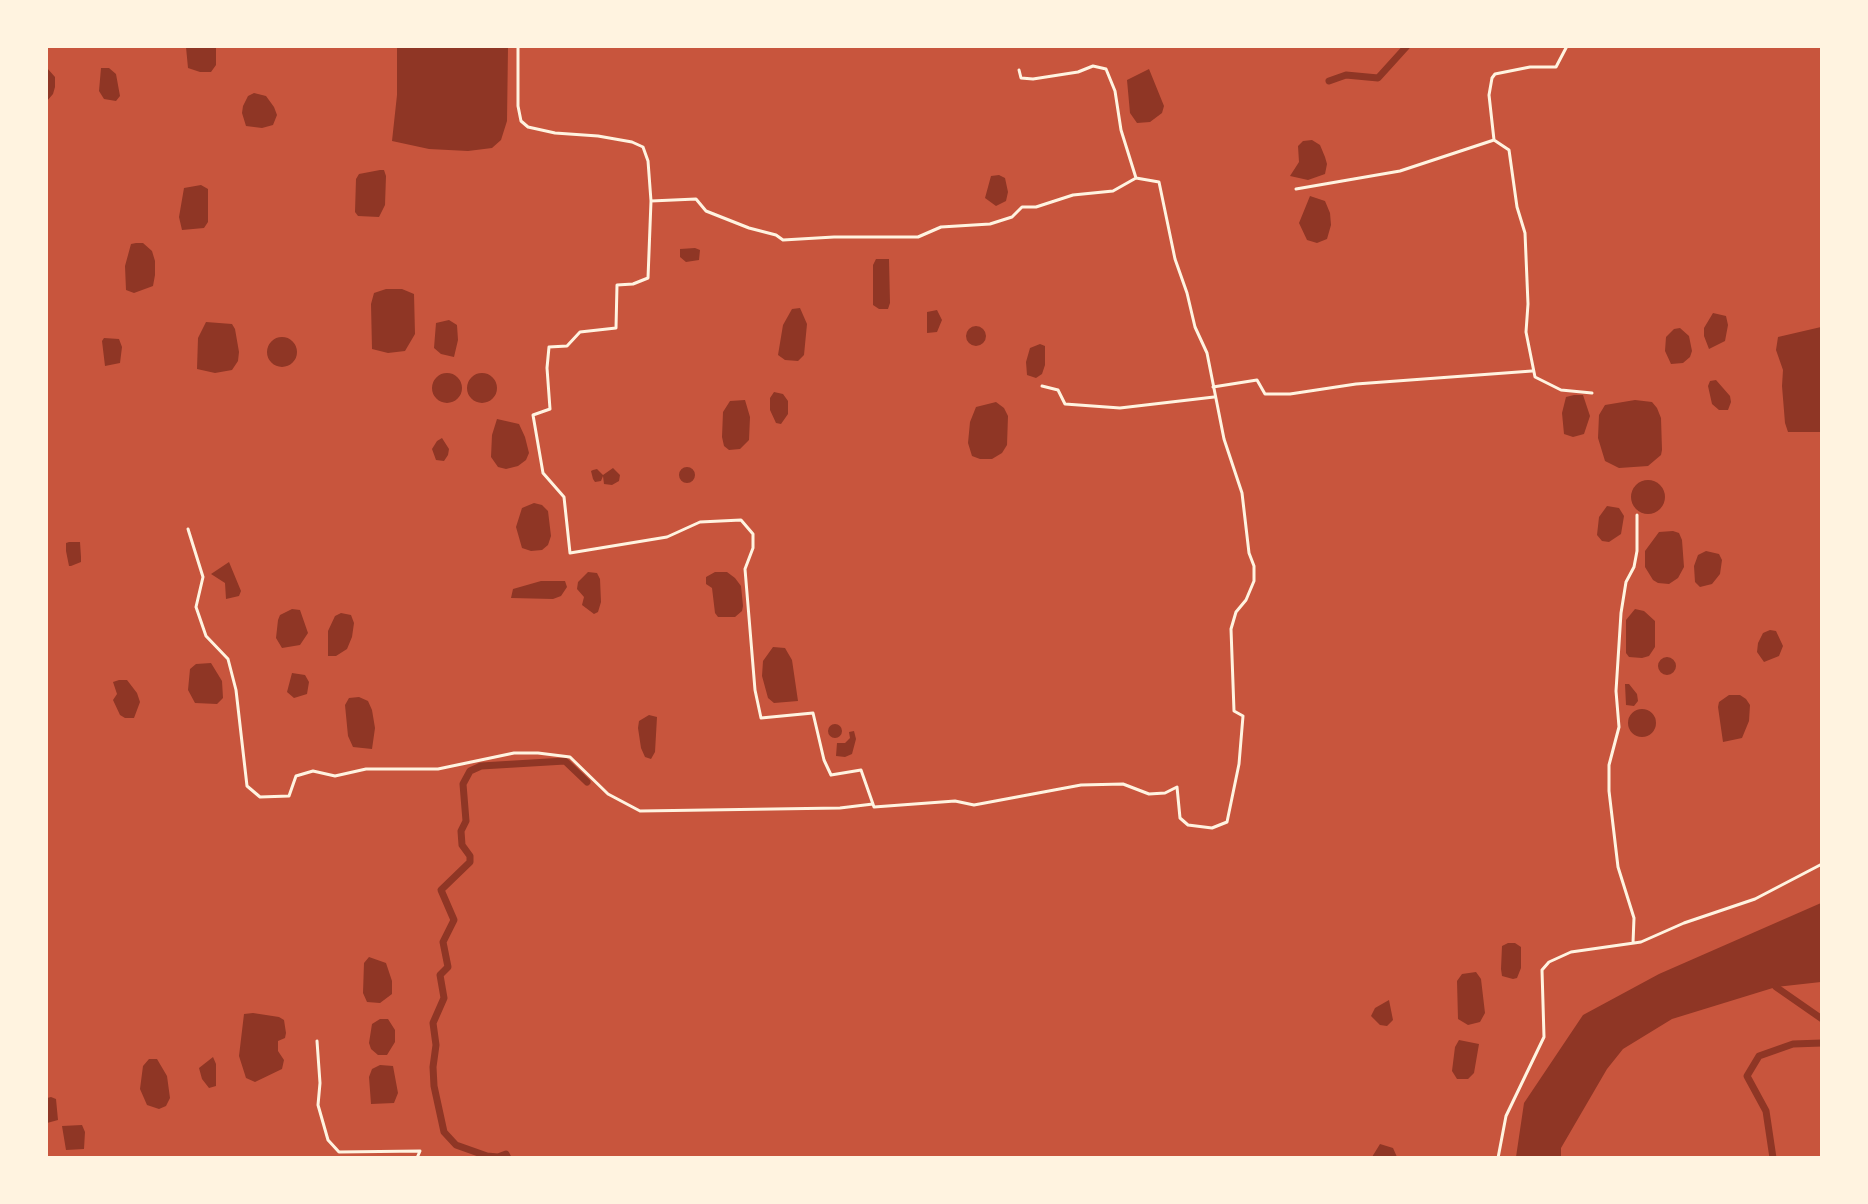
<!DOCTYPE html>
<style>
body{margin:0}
#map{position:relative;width:1868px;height:1204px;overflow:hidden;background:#c8553d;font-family:"Noto Sans",sans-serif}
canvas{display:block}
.frame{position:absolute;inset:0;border:48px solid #fff3e0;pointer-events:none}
</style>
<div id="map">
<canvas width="1868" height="1204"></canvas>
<div class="frame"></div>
</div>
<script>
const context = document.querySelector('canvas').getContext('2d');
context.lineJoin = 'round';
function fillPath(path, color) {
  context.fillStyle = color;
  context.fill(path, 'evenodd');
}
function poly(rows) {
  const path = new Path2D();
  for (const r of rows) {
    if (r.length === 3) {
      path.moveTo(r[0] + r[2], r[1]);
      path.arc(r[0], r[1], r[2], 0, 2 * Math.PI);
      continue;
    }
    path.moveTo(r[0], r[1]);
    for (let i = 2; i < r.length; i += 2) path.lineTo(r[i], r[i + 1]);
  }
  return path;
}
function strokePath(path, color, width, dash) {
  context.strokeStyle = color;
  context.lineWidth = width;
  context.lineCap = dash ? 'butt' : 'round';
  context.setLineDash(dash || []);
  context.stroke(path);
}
fillPath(poly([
 [186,47,216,47,216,65,211,72,200,72,188,68],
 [397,47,508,47,507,121,501,140,492,148,468,151,429,149,392,141,397,95],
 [47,68,55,77,55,87,53,94,47,101],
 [101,68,109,68,116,74,120,96,116,101,104,99,99,91],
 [1149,69,1164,106,1162,113,1150,122,1137,123,1130,113,1127,80],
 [254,93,266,96,274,107,277,115,273,125,262,128,246,126,242,113,243,106,248,96],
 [1312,140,1320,145,1325,157,1327,164,1325,174,1308,180,1290,176,1299,162,1298,146,1303,141],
 [380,170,384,170,386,176,385,205,379,217,358,216,355,212,356,179,359,174],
 [999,175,1005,178,1008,192,1006,201,996,206,985,198,991,176],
 [201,185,208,189,208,222,204,228,182,230,179,217,184,188],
 [1310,196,1325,201,1330,213,1331,225,1327,239,1317,243,1307,240,1299,223],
 [136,243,143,243,152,251,155,261,155,275,153,286,134,293,126,290,125,266,131,244],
 [695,248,700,250,699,260,686,262,680,257,680,249],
 [889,259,890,303,888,309,879,309,873,305,873,265,876,259],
 [386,289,402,289,414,294,415,334,405,351,388,353,372,349,371,304,374,293],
 [800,308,807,324,804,355,798,361,785,360,778,355,783,325,792,309],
 [937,310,942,320,937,332,927,333,927,312],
 [1713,313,1726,316,1728,325,1725,341,1709,349,1704,336,1704,328],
 [449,320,457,325,458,340,454,357,441,354,434,348,436,323],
 [206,322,232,324,235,329,239,352,238,361,232,370,215,373,197,369,198,338],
 [976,336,10],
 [1821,327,1821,432,1788,432,1785,423,1782,386,1783,370,1776,350,1778,337],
 [1680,328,1689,336,1692,351,1690,357,1683,363,1671,364,1665,351,1666,337,1674,329],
 [282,352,15],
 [104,338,119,339,122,347,120,363,105,366,102,341],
 [1040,344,1045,346,1045,365,1042,374,1036,378,1027,375,1026,362,1030,348],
 [447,388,15],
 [482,388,15],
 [1716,380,1730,396,1731,402,1728,410,1719,410,1712,404,1708,386,1710,381],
 [774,392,783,394,788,401,788,414,781,424,776,423,770,410,770,398],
 [1574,395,1583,395,1590,416,1584,434,1573,437,1564,434,1562,413,1566,397],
 [745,400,750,417,749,440,740,449,729,450,724,446,722,437,723,412,730,401],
 [1635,400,1652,402,1657,408,1661,418,1662,450,1661,455,1648,466,1619,468,1605,461,1598,438,1599,415,1605,405],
 [996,402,1004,408,1008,416,1007,445,1002,453,992,459,980,459,972,456,968,443,970,422,976,407],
 [497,419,519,424,525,437,529,453,526,460,518,466,506,469,498,467,491,457,492,435],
 [442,438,449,449,448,455,444,461,436,460,432,449,437,441],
 [687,475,8],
 [613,468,620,475,619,481,612,485,604,484,603,476,601,481,595,482,593,479,591,471,593,470,597,469,603,475],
 [1648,497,17],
 [534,503,542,505,548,511,551,536,548,545,542,550,531,551,522,548,516,527,522,508],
 [1607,506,1619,508,1624,516,1621,534,1609,542,1602,541,1597,535,1599,517],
 [1673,531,1679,533,1682,540,1684,567,1678,578,1669,584,1658,583,1653,580,1645,567,1645,551,1659,532],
 [69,542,80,542,81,557,81,562,71,566,69,566,66,551,66,543],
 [1706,551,1719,554,1722,560,1720,574,1712,584,1700,587,1695,582,1694,566,1698,555],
 [229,562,241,591,239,596,226,599,225,583,211,574],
 [588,572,597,573,600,579,601,602,598,612,594,614,582,605,584,597,577,589,578,582],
 [715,572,727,572,735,578,741,586,743,606,742,611,735,617,718,617,715,613,712,588,706,584,706,577],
 [541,581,565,581,567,587,561,596,553,599,511,598,513,589],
 [292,609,300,610,308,633,300,645,282,648,276,638,278,620,280,615],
 [1635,609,1644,611,1655,621,1655,647,1649,656,1642,658,1629,657,1626,653,1626,620],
 [341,613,351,615,354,623,352,637,347,649,336,656,328,656,328,631,335,616],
 [1770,630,1776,631,1783,646,1779,656,1764,662,1757,652,1758,643,1763,633],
 [773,647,785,648,792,660,798,701,774,703,768,698,762,676,763,661],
 [1667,666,9],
 [211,663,222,681,223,698,217,704,195,703,188,690,190,669,196,664],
 [292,673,305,675,309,682,307,694,294,698,287,692],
 [119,680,127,680,137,693,140,702,134,718,125,718,120,715,113,700,117,694,113,682],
 [1625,684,1629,684,1637,694,1638,701,1634,706,1626,705],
 [1729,695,1740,695,1746,699,1750,705,1749,721,1742,738,1723,742,1718,707,1719,702],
 [359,697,368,701,372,710,375,728,372,749,353,747,348,736,345,705,349,698],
 [1642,723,14],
 [649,715,657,717,655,752,651,759,645,757,641,748,638,728,639,721],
 [835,731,7],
 [854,731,856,739,852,754,845,757,836,756,837,743,845,743,850,738,849,732],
 [1821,903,1821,982,1776,987,1672,1019,1623,1049,1607,1069,1561,1148,1561,1157,1516,1157,1524,1103,1583,1015,1659,974],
 [1508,943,1515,943,1521,947,1521,968,1517,978,1513,979,1502,976,1501,969,1502,946],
 [369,957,386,963,392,981,392,994,380,1003,367,1002,363,993,364,963],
 [1476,972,1481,979,1485,1013,1480,1022,1468,1025,1458,1019,1457,981,1462,974],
 [1389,1000,1393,1020,1387,1026,1380,1025,1371,1016,1375,1008],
 [253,1013,279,1017,284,1020,286,1033,285,1038,278,1041,278,1051,284,1060,282,1069,255,1082,246,1078,239,1056,244,1014],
 [380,1019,388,1019,395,1030,395,1042,387,1055,378,1055,371,1049,369,1043,372,1024],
 [1459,1040,1479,1044,1474,1073,1468,1079,1457,1079,1452,1071,1455,1047],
 [213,1057,216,1064,216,1086,209,1088,202,1079,199,1068],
 [149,1059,157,1059,167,1076,170,1098,166,1106,159,1109,147,1105,140,1089,143,1066],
 [380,1065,393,1066,398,1093,394,1103,371,1104,369,1077,372,1069],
 [51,1097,56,1099,58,1120,47,1123,47,1098],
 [82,1125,85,1132,84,1149,66,1150,62,1126],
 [1380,1144,1393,1148,1397,1157,1372,1157]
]), '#8f3625');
strokePath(poly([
 [1329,81,1346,75,1378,78,1407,46],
 [1776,987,1822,1019],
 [508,1158,506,1154,498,1157,487,1156,456,1145,444,1132,434,1086,433,1067,436,1045,433,1023,444,998,440,975,448,967,443,942,454,920,441,890,470,862,470,856,462,845,461,831,466,821,463,784,470,771,481,766,565,761,587,782],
 [1773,1158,1766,1111,1747,1076,1759,1056,1793,1044,1822,1043]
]), '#8f3625', 7);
strokePath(poly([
 [518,46,518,106,521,121,528,127,555,133,598,136,632,142,643,147,648,161,651,201,696,199,706,211,749,228,776,235,783,240,834,237,918,237,941,227,990,224,1012,217,1022,207,1036,207,1073,195,1113,191,1136,178,1121,130,1115,91,1106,69,1093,66,1078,72,1033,79,1021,78,1019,70],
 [1494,140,1509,150,1517,207,1525,233,1528,304,1526,332,1535,377,1561,390,1592,393],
 [1296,189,1400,171,1494,140,1489,95,1492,78,1495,74,1530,67,1556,67,1567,46],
 [651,201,648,278,633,284,617,285,616,328,580,332,567,346,549,347,547,368,550,409,533,415,543,473,564,497,570,553,667,537,700,522,741,520,753,534,753,548,745,569,755,690,761,718,813,713,824,760,831,775,861,770,874,807,955,801,974,805,1081,785,1123,784,1149,794,1165,793,1177,787,1180,818,1188,825,1212,828,1227,822,1239,764,1243,716,1234,711,1231,629,1236,612,1246,600,1254,581,1254,566,1249,553,1242,493,1224,439,1207,353,1195,327,1187,293,1175,259,1159,182,1136,178],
 [1042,386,1058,390,1065,404,1120,408,1214,397],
 [1213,387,1257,380,1265,394,1290,394,1356,384,1532,371],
 [188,529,203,577,196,607,206,636,228,659,236,690,247,786,260,797,289,796,296,776,313,771,335,776,366,769,438,769,514,753,538,753,570,757,608,794,640,811,840,808,873,804],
 [1633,943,1634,918,1618,867,1609,791,1609,765,1619,727,1616,691,1621,613,1626,582,1634,567,1637,551,1637,515],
 [317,1041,320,1083,318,1105,328,1140,339,1152,420,1151,417,1158],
 [1498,1158,1506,1116,1544,1037,1542,970,1549,962,1571,952,1641,942,1684,923,1755,899,1822,864]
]), '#fff3e0', 3);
</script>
